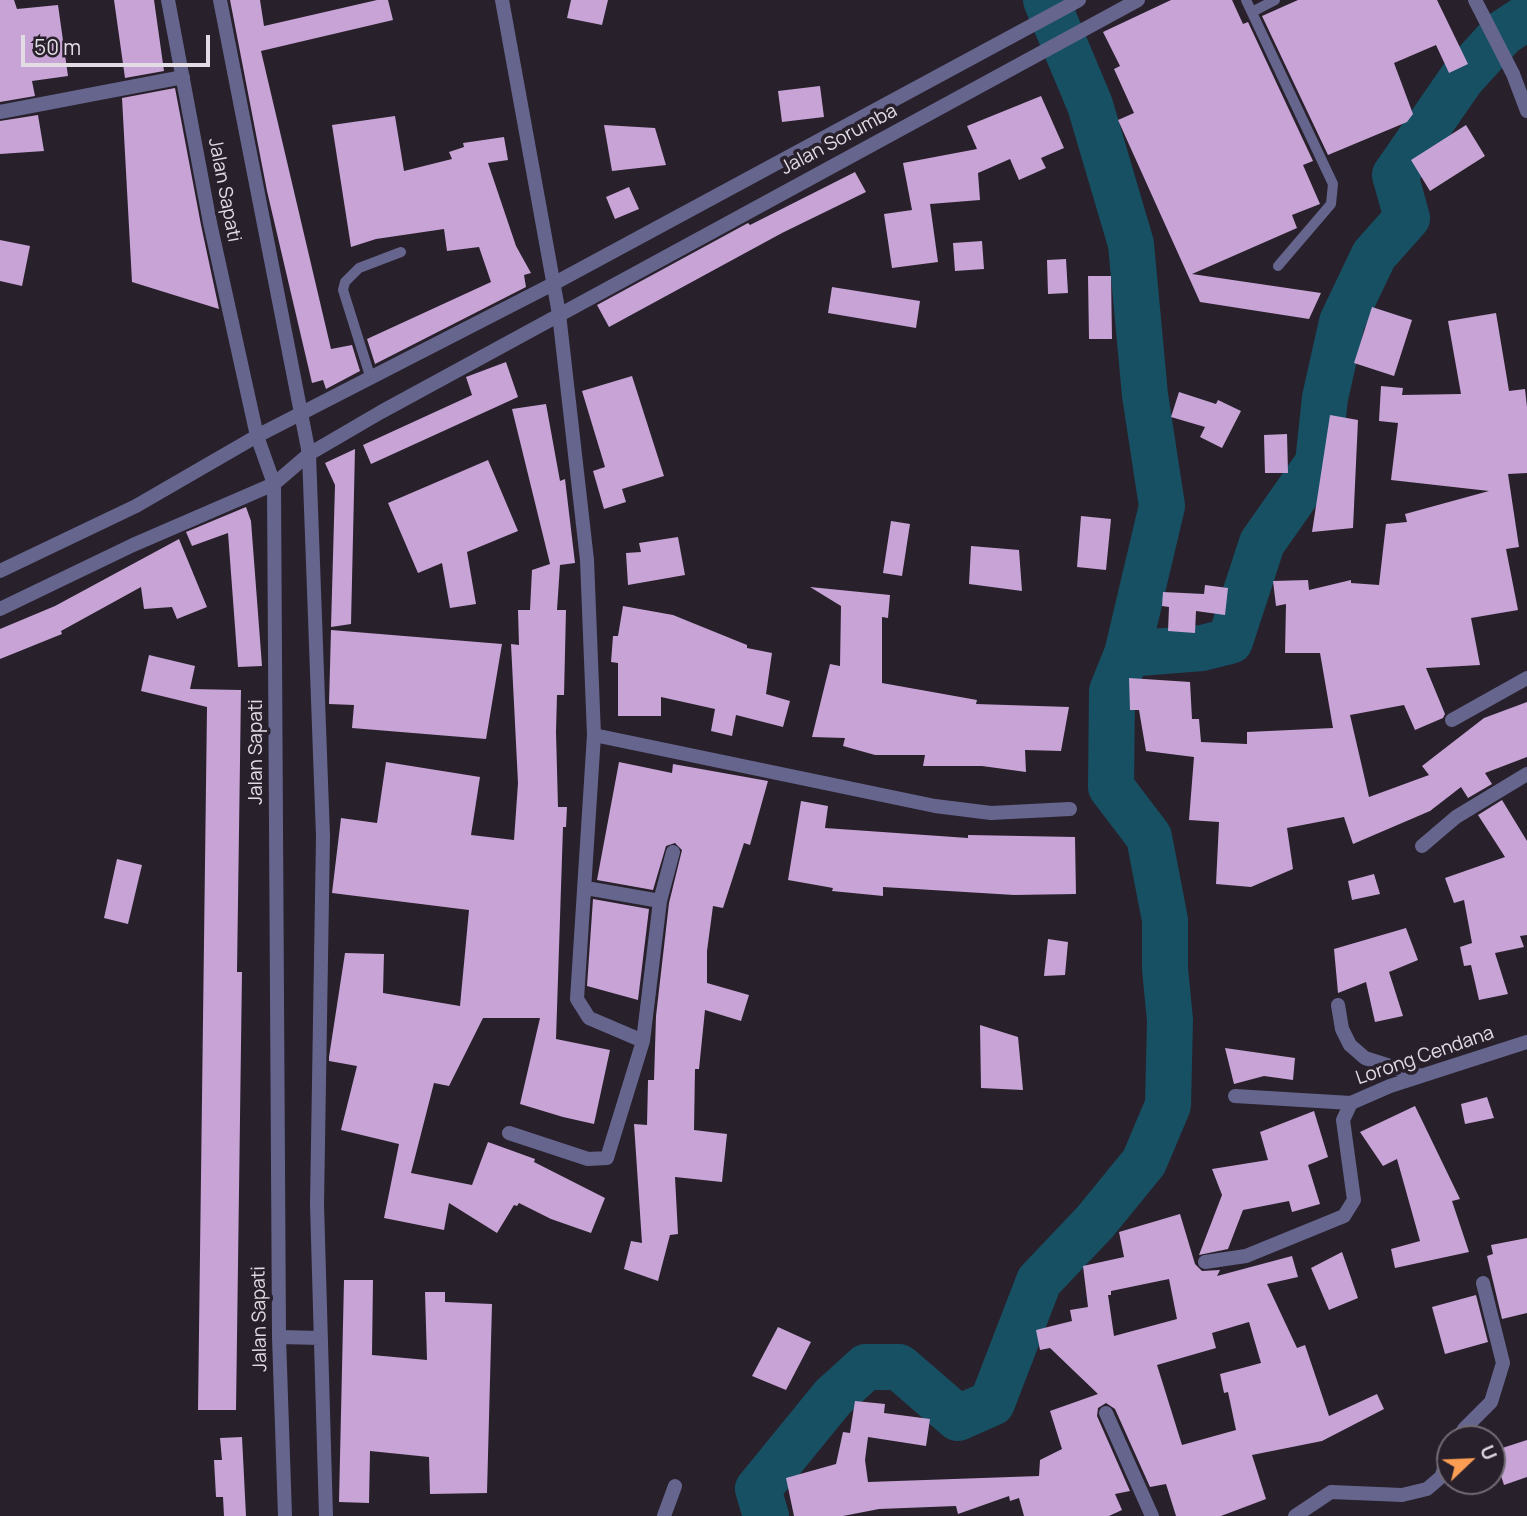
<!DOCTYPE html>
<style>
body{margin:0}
#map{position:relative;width:1527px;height:1516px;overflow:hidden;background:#28202b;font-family:Manrope,sans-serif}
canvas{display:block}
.north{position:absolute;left:1436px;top:1425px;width:70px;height:70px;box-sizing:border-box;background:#28202b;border:2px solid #726b75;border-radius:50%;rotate:67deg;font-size:19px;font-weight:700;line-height:28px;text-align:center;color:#e2dce4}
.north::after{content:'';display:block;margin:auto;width:24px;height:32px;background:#fc9d54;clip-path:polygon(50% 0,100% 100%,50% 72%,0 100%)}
.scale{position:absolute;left:21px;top:35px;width:189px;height:32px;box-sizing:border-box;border:4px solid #e2dce4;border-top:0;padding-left:9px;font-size:21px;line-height:24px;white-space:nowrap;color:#e2dce4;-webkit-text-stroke:5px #28202b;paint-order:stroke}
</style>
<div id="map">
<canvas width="1527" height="1516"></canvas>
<div class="north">U</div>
<div class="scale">50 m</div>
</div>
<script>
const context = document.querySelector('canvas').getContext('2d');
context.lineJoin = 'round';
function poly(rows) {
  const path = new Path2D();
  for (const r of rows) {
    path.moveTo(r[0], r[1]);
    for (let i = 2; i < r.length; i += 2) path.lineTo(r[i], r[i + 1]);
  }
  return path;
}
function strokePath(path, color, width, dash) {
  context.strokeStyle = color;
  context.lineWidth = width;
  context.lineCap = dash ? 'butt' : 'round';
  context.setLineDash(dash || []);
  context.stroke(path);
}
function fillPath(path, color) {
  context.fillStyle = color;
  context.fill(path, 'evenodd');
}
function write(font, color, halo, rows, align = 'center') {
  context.font = font + ' Manrope,sans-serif';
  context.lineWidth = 7;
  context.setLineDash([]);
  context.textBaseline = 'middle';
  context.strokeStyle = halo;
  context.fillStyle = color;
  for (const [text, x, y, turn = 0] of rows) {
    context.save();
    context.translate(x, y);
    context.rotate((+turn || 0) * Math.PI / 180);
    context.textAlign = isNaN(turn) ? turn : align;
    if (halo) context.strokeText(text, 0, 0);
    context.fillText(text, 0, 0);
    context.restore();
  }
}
strokePath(poly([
 [1046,0,1090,105,1131,244,1145,395,1162,506,1127,654],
 [766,1516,758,1489,833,1397,866,1367,899,1367,958,1418,992,1403,1039,1281,1095,1222,1144,1162,1168,1105,1170,1020,1165,969,1165,920,1149,837,1111,787,1112,691,1127,654,1202,648,1230,641,1262,543,1318,463,1325,398,1342,322,1374,255,1407,218,1395,175,1462,78,1503,33,1527,17]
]), '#175063', 46);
fillPath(poly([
 [0,0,14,0,17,9,58,5,68,76,32,81,35,96,0,102],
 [114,0,154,0,164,71,125,78],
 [230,0,260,0,264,26,377,0,388,0,393,20,261,51,331,349,352,345,360,371,326,389,323,380,312,383,267,191],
 [571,0,608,0,602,25,567,18],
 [1171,0,1232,0,1243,24,1248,22,1313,161,1303,165,1320,204,1292,215,1297,228,1192,274,1321,293,1309,319,1200,302,1118,120,1134,113,1114,69,1120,66,1103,32],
 [1298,0,1437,0,1468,64,1449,73,1436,45,1394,63,1413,114,1407,122,1328,155,1262,16],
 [820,86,824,117,782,122,778,91],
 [175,88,201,225,219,309,132,282,122,98],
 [1041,96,1064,148,1041,158,1046,168,1019,180,1010,159,978,173,980,200,930,204,938,262,892,268,884,214,912,210,903,163,977,149,967,126],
 [38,115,44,151,0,154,0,121],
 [395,116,404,171,452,159,449,152,464,147,463,143,504,137,508,160,488,163,516,246,531,273,524,275,526,287,375,364,367,339,491,282,479,247,447,251,444,229,376,239,351,247,332,125],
 [604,125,655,128,666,165,612,171],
 [1466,125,1485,156,1430,191,1411,160],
 [855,172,866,192,782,233,609,327,597,305,748,223,750,225],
 [629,187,639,209,615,219,606,197],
 [0,240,30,246,22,286,0,281],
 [982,241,984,269,955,271,953,243],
 [1066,259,1068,293,1048,294,1047,260],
 [1088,276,1111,276,1112,339,1089,339],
 [832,287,920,301,916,328,828,313],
 [1372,307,1412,320,1394,376,1354,363],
 [1496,313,1509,391,1525,389,1527,407,1527,473,1508,474,1519,547,1506,549,1518,610,1471,618,1480,665,1426,668,1445,714,1443,718,1415,730,1404,705,1350,715,1369,797,1429,775,1422,766,1484,718,1527,702,1527,757,1485,773,1492,784,1468,798,1461,787,1430,811,1353,844,1344,817,1287,828,1293,869,1251,887,1216,884,1219,822,1189,820,1194,757,1146,751,1139,710,1130,710,1129,678,1190,682,1192,719,1199,719,1201,742,1247,744,1247,732,1333,728,1320,653,1285,653,1286,604,1276,606,1273,581,1308,580,1309,590,1351,580,1351,583,1379,585,1386,524,1407,522,1405,514,1489,491,1391,480,1398,423,1379,421,1381,386,1403,388,1402,395,1461,394,1448,321],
 [506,362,518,397,371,464,363,445,472,395,466,377],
 [632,376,664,476,622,489,626,502,604,509,593,471,605,467,582,391],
 [1179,392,1216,404,1218,400,1241,411,1222,448,1200,437,1205,427,1171,417],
 [546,404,560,481,565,479,575,563,560,565,557,610,566,610,564,695,557,695,556,732,558,807,567,807,566,827,563,827,556,1039,610,1050,594,1124,563,1117,520,1104,540,1018,483,1018,449,1086,434,1083,411,1173,472,1185,488,1142,535,1159,534,1162,605,1198,591,1233,551,1219,519,1203,517,1206,514,1205,497,1233,449,1203,444,1230,384,1218,399,1144,341,1130,357,1066,329,1061,329,1057,345,953,384,954,383,993,460,1006,469,910,332,893,341,818,377,823,386,762,480,777,471,835,514,840,518,783,511,644,519,645,518,610,530,610,532,570,550,564,512,409],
 [1330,415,1358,420,1353,528,1312,532],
 [1287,434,1288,473,1265,473,1264,435],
 [355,449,351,624,331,627,335,485,325,463],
 [488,460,518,531,467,552,476,604,450,608,442,563,418,573,388,503],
 [246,507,251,521,262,666,238,667,228,533,192,546,186,532],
 [1081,516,1111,519,1106,570,1077,567],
 [891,521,910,524,902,576,883,573],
 [678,537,685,575,628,585,626,553,641,552,639,543],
 [179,539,207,607,177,619,172,607,144,609,141,587,61,631,62,634,0,659,0,629,55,606],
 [971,546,1019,550,1022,591,969,584],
 [1205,585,1228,588,1225,615,1196,611,1195,633,1168,631,1169,607,1162,606,1163,592,1204,594],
 [810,587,890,595,888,618,882,617,882,683,977,700,976,704,1069,707,1061,751,1025,750,1026,772,982,766,923,766,925,755,875,755,843,746,845,738,812,737,830,664,840,666,841,606],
 [623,606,673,615,747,645,747,648,772,653,766,694,790,701,783,727,736,715,732,736,711,731,715,709,661,697,661,716,618,716,618,663,611,662,613,636,618,636],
 [331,630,502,644,486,739,352,728,354,705,329,704],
 [149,655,195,666,190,689,241,690,237,972,242,972,236,1410,198,1410,207,707,141,691],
 [619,762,672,773,673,764,768,781,750,845,744,843,723,908,713,906,707,951,707,983,749,995,741,1021,705,1010,699,1069,695,1069,694,1130,727,1134,722,1182,675,1177,678,1234,670,1235,658,1281,624,1269,631,1241,642,1243,634,1124,647,1125,648,1080,654,1080,656,1016,669,903,682,850,675,843,666,846,653,890,597,880],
 [1502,800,1527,841,1527,935,1520,936,1524,947,1495,953,1508,994,1479,1000,1471,965,1464,966,1460,947,1472,943,1464,900,1454,903,1445,878,1505,857,1478,815],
 [801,801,828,806,825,828,968,838,968,835,1075,837,1076,894,1014,895,883,887,883,896,832,891,833,888,788,880],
 [117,859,142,865,128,924,104,918],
 [1374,874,1380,894,1352,900,1348,881],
 [593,899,649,909,638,1000,587,986],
 [1406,928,1418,960,1389,972,1403,1016,1375,1022,1366,982,1338,993,1334,949],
 [1048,939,1068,942,1065,975,1044,976],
 [980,1025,1018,1037,1023,1090,981,1088],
 [1225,1048,1295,1058,1293,1080,1264,1076,1234,1084],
 [1487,1097,1494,1118,1465,1124,1461,1104],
 [1415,1106,1460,1199,1452,1201,1469,1252,1395,1268,1391,1249,1420,1241,1397,1159,1383,1166,1360,1132],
 [1314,1111,1328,1157,1308,1165,1320,1204,1292,1212,1289,1201,1243,1210,1228,1249,1199,1255,1222,1195,1212,1169,1268,1160,1260,1132],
 [1180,1214,1195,1264,1202,1271,1220,1270,1217,1276,1292,1256,1298,1277,1267,1284,1297,1348,1305,1345,1329,1416,1377,1394,1384,1409,1322,1441,1252,1455,1266,1499,1221,1516,1176,1516,1166,1484,1150,1487,1115,1409,1106,1403,1098,1408,1097,1416,1130,1491,1115,1494,1122,1510,1109,1516,1024,1516,1019,1498,1010,1501,1009,1496,958,1514,956,1506,879,1509,843,1516,794,1516,786,1478,836,1464,843,1432,850,1433,855,1401,885,1404,884,1413,930,1419,926,1446,868,1437,865,1460,868,1482,1039,1476,1040,1460,1062,1449,1050,1411,1098,1394,1050,1348,1040,1350,1036,1330,1072,1321,1070,1310,1088,1307,1083,1266,1124,1257,1119,1232],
 [1169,1279,1177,1319,1114,1336,1108,1295,1111,1295,1111,1291],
 [1249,1322,1261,1363,1220,1374,1224,1393,1228,1392,1236,1430,1182,1445,1157,1365,1216,1348,1212,1333],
 [1527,1238,1527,1313,1502,1319,1487,1256,1493,1254,1491,1245],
 [1342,1252,1358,1298,1329,1310,1311,1268],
 [344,1280,373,1280,372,1355,427,1360,425,1292,445,1292,445,1302,492,1304,487,1493,430,1494,429,1457,370,1451,369,1503,339,1502],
 [1476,1295,1488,1342,1445,1354,1432,1307],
 [778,1327,811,1342,786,1390,752,1376],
 [242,1437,246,1516,224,1516,223,1497,216,1497,214,1460,222,1460,220,1438],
 [1527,1440,1527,1477,1504,1485,1493,1451]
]), '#c7a3d6');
strokePath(poly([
 [1246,0,1333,184,1331,204,1278,266],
 [1252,12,1275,0],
 [371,379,343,290,345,282,359,268,401,252]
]), '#66658e', 10);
strokePath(poly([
 [168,0,210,223,257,436,274,484,279,1337,285,1516],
 [220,0,309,454,323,836,317,1204,326,1516],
 [502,0,559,314,587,560,594,735,935,806,991,813,1070,809],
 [1475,0,1513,74,1527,111],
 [0,112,183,77],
 [1452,720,1527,678],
 [1422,846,1456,817,1527,774],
 [586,888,660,901],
 [1338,1005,1342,1029,1350,1045,1365,1058,1421,1076],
 [643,1041,660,901,673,852],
 [1235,1096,1351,1103],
 [509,1133,588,1159,607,1158,643,1041,589,1018,577,999,594,735],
 [1205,1262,1246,1256,1344,1216,1354,1200,1343,1120,1351,1103,1390,1086,1527,1042],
 [279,1337,321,1338],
 [1106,1413,1152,1516],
 [1458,1439,1464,1429,1491,1402,1503,1363,1483,1283],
 [664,1516,675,1486],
 [1295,1516,1331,1492,1402,1495,1427,1489,1441,1477,1450,1455]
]), '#66658e', 14);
strokePath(poly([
 [0,571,136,506,257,436,553,284,1079,0],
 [0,609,133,545,274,484,309,454,381,412,1138,0]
]), '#66658e', 14);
write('19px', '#e2dce4', '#28202b', [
 ["Jalan Sorumba",839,140,-28],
 ["Jalan Sapati",224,190,79],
 ["Jalan Sapati",257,752,-90],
 ["Lorong Cendana",1425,1056,-19],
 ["Jalan Sapati",260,1319,-91]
]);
</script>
